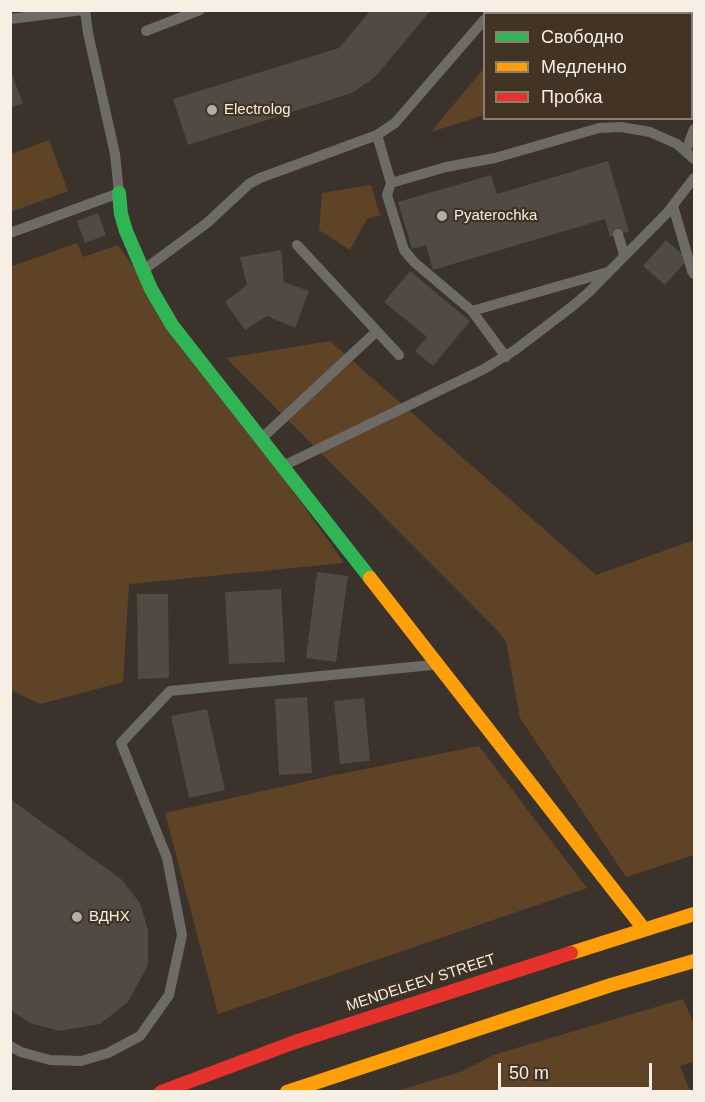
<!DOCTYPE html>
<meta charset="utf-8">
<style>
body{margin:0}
#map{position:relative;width:705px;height:1102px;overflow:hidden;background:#3b332b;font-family:Arial,sans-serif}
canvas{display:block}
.frame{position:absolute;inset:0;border:12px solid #f7eee4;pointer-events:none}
.legend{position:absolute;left:483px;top:12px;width:210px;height:108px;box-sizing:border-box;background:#423424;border:2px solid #8a7e71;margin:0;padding:8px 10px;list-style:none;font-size:18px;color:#f7eee4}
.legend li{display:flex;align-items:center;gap:12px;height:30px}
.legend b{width:30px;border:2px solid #8a7e71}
.scale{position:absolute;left:498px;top:1063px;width:154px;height:27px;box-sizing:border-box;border:3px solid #f7eee4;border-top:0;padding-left:8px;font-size:18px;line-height:21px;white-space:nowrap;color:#f7eee4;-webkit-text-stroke:4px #423424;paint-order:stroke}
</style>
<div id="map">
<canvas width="705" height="1102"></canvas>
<div class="frame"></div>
<ul class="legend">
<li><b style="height:8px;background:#30b455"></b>Свободно</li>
<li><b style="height:8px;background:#ff9f0a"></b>Медленно</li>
<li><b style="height:8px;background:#e5322d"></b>Пробка</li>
</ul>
<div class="scale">50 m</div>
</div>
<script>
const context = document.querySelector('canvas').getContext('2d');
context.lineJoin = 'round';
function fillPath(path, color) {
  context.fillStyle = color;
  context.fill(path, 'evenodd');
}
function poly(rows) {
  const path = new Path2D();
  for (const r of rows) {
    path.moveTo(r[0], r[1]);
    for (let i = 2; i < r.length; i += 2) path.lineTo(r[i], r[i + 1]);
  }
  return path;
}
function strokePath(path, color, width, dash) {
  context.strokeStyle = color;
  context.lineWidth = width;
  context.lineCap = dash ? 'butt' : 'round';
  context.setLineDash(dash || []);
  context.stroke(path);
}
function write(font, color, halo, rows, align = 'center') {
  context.font = font + ' Arial,sans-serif';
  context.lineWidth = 4.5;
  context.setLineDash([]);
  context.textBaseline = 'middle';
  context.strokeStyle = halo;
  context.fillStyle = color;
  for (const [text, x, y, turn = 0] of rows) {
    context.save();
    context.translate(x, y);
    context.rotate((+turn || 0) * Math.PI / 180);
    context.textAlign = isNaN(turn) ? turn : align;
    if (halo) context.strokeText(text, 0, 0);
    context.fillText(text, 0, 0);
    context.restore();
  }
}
fillPath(poly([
 [484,68,484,115,431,132],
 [49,140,68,191,11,212,11,154],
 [371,185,380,215,367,219,350,250,319,230,322,193],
 [77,243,83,257,118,245,344,563,129,584,123,682,40,704,11,690,10,267],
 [330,341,596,575,694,540,694,855,626,877,520,718,506,641,496,629,226,358],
 [479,746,587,888,218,1014,165,813,330,776],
 [683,999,694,1024,694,1061,680,1066,690,1091,397,1091,463,1071,493,1055]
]), '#5e4327');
fillPath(poly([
 [371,10,431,10,375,77,352,93,188,145,173,99,339,48],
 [10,70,23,103,10,108],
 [608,161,629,231,610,237,605,219,433,270,426,245,412,249,398,202,491,175,497,194],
 [98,213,106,235,85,243,77,221],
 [666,240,688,259,665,285,643,266],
 [281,250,284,282,309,291,295,328,267,316,245,330,225,302,247,285,240,257],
 [410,271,470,321,433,366,415,351,427,337,384,302],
 [317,572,348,576,336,662,306,658],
 [281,589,285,662,229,664,225,592],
 [137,594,168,594,169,678,138,679],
 [307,697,312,773,279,775,275,699],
 [364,698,370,761,340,764,334,701],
 [207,709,225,790,189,798,171,716],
 [10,799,121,879,140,903,148,930,148,965,128,1002,100,1024,60,1031,30,1023,10,1010]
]), '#504a42');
strokePath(poly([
 [572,10,579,14],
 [490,14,493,10],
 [10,19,83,10],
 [146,31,200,10],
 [692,99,694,100],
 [377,135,391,183],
 [686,151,694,129],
 [673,206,692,271,694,274],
 [10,233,119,193,115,154,88,33,85,10],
 [618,234,624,255],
 [297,245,399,355],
 [146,268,207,223,249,184,260,178,377,135,395,123,484,20],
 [472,311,608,272],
 [506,357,472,311,414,262,404,250,387,195,391,183,446,167,495,158,599,128,621,127,650,132,677,144,694,159],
 [263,437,377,331],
 [285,465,484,369,515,350,574,305,589,292,667,213,694,178],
 [10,1046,21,1052,50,1060,81,1061,108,1053,140,1036,169,995,182,935,167,858,121,743,170,691,432,665]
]), '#6e6a66', 10);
strokePath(poly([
 [119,193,121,214,126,231,151,289,172,325,370,578]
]), '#30b455', 14);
strokePath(poly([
 [370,578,644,929],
 [571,953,694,914],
 [287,1092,611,985,694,961]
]), '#ff9f0a', 14);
strokePath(poly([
 [161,1092,295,1042,571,953]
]), '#e5322d', 14);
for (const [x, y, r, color] of [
 [212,110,6,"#b5ada3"],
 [442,216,6,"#b5ada3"],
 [77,917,6,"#b5ada3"]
]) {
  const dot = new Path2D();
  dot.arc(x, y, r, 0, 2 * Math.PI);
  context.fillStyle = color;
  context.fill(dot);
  strokePath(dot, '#423424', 2);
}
write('15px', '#f7eee4', '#423424', [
 ["Electrolog",224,110],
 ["Pyaterochka",454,216],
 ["ВДНХ",89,917]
], 'left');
write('15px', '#f7eee4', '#423424', [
 ["MENDELEEV STREET",421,983,-18]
]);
</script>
